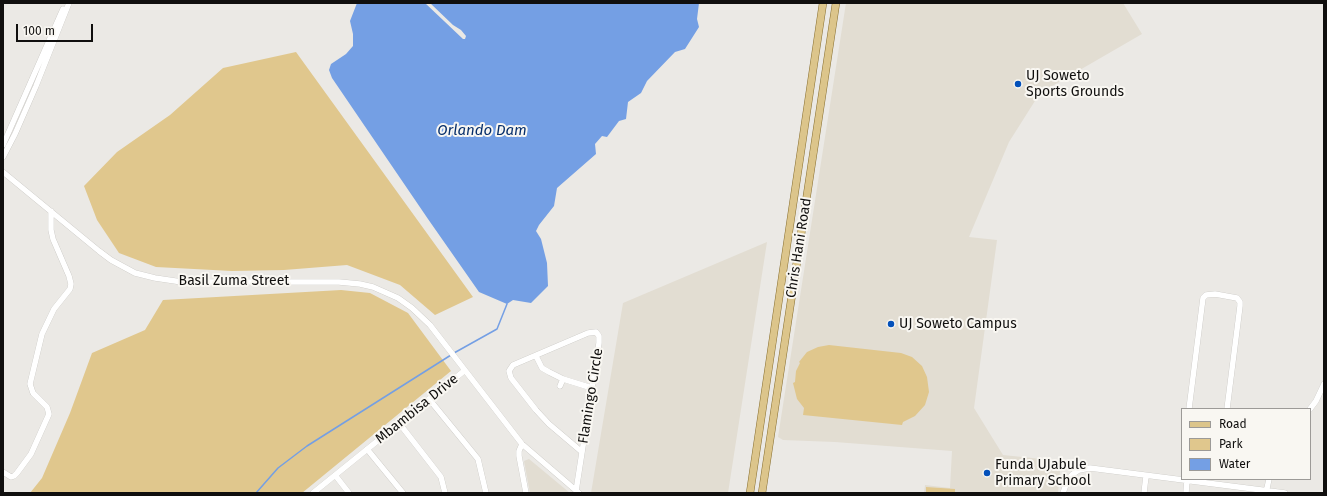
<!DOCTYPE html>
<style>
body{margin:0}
#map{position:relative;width:1327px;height:496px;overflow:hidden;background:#ebe9e5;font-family:"Fira Sans",sans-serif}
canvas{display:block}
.frame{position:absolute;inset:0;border:4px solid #100f0e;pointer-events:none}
.legend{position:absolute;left:1181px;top:408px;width:130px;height:72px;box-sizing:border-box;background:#f9f7f2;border:1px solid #9c9a97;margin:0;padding:5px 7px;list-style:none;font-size:12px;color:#100f0e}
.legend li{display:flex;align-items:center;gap:8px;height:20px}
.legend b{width:20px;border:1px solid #9c9a97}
.scale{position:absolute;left:16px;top:24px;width:77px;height:18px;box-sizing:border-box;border:2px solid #100f0e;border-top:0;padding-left:5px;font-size:12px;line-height:14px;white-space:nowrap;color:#100f0e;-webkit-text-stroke:3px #f9f7f2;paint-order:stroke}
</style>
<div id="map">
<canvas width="1327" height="496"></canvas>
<div class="frame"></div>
<ul class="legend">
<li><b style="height:5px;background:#dcc58b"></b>Road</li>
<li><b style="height:11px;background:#e0c78d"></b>Park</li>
<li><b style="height:11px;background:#749fe4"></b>Water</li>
</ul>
<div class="scale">100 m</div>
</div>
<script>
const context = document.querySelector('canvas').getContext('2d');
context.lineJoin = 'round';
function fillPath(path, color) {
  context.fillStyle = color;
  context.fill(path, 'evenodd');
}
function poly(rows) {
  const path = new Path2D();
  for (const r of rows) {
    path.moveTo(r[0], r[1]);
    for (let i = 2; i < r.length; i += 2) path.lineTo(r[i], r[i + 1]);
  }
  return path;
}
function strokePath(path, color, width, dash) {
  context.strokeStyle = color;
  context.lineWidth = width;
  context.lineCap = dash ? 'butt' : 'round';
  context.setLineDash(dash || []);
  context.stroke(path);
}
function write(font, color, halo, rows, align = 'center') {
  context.font = font + ' "Fira Sans",sans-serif';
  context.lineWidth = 4;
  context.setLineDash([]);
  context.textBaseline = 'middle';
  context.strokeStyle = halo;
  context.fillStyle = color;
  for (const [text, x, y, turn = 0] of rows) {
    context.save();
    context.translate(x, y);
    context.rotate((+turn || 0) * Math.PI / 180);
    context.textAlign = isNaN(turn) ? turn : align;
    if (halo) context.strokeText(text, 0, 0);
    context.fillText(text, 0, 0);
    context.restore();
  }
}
fillPath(poly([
 [846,3,1123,3,1142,34,1040,93,1009,142,969,237,997,240,974,408,1003,455,1061,461,1058,493,924,493,925,485,950,488,952,451,835,442,783,440,778,437],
 [767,242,728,493,591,493,623,303],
 [529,459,570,493,530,493,524,461]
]), '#e2ddd2');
fillPath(poly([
 [296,52,473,297,435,315,400,285,347,265,284,270,232,271,156,267,119,253,97,220,84,186,117,152,170,115,223,68],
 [341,290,370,293,408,313,451,371,302,493,30,493,42,478,70,413,92,353,145,330,163,300],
 [829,345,901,353,912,357,922,366,927,377,929,392,925,405,915,416,903,422,902,425,803,415,804,408,797,399,793,383,795,382,796,371,800,363,799,362,807,352,818,347],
 [926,487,955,489,955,493,926,493]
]), '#e0c78d');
fillPath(poly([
 [357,3,425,3,463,39,465,39,466,36,461,30,453,25,430,3,699,3,697,19,699,27,685,49,675,52,647,81,641,93,628,102,626,119,619,121,607,137,602,136,595,144,596,154,557,188,554,206,539,225,536,231,541,239,547,263,548,286,531,303,513,300,507,304,479,292,428,219,332,78,329,70,331,64,346,54,353,46,353,34,350,21]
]), '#749fe4');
strokePath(poly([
 [454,353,497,329,507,304],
 [256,493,278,468,307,446,451,355]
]), '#749fe4', 1.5);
const minor = poly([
 [3,145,63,9],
 [3,157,15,134,36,86,69,3],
 [3,172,99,251,111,260,135,273,155,278,182,282,339,282,360,284,373,287,398,298,412,308,430,325,522,444,579,493],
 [536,356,542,368,549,372,563,379,592,388],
 [560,386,563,379],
 [429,399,478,459,486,493],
 [1189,409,1203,298,1206,295,1215,294,1237,298,1240,302,1240,306,1227,409],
 [1310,409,1316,401,1324,384],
 [399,423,441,477,445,493],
 [522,444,519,451,519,456,526,493],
 [367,449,403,493],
 [3,472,11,477,14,476,17,473,31,454,49,414,47,407,33,393,30,384,42,334,54,309,70,289,71,284,69,276,53,239,51,230,51,211],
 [335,475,349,493],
 [576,491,599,343,599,336,596,332,588,333,513,365,509,371,511,378,536,410,549,424,582,452],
 [313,493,464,371],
 [1063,493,1068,479,1073,474,1079,470,1090,468,1285,493],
 [1144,493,1146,476],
 [1186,493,1187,480],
 [1266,493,1269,479]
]);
const major = poly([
 [750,493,823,3],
 [762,493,836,3]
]);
strokePath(minor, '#c2c0bc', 6);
strokePath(major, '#856c2d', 8);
strokePath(minor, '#fff', 5.5);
strokePath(major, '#dcc58b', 7);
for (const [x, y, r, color] of [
 [1018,84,4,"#0350ba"],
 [891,324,4,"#0350ba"],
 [987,473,4,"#0350ba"]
]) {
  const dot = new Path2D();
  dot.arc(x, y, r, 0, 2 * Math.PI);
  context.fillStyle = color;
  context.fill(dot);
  strokePath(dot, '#f9f7f2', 1.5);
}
write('14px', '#100f0e', '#f9f7f2', [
 ["UJ Soweto",1026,76],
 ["Sports Grounds",1026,92],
 ["UJ Soweto Campus",899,324],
 ["Funda UJabule",995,465],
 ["Primary School",995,481]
], 'left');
write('14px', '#100f0e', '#f9f7f2', [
 ["Chris Hani Road",799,248,-81],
 ["Basil Zuma Street",234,281],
 ["Flamingo Circle",591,396,-81],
 ["Mbambisa Drive",417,409,-39]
]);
write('italic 15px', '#072f6b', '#f9f7f2', [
 ["Orlando Dam",482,131]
]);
</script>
